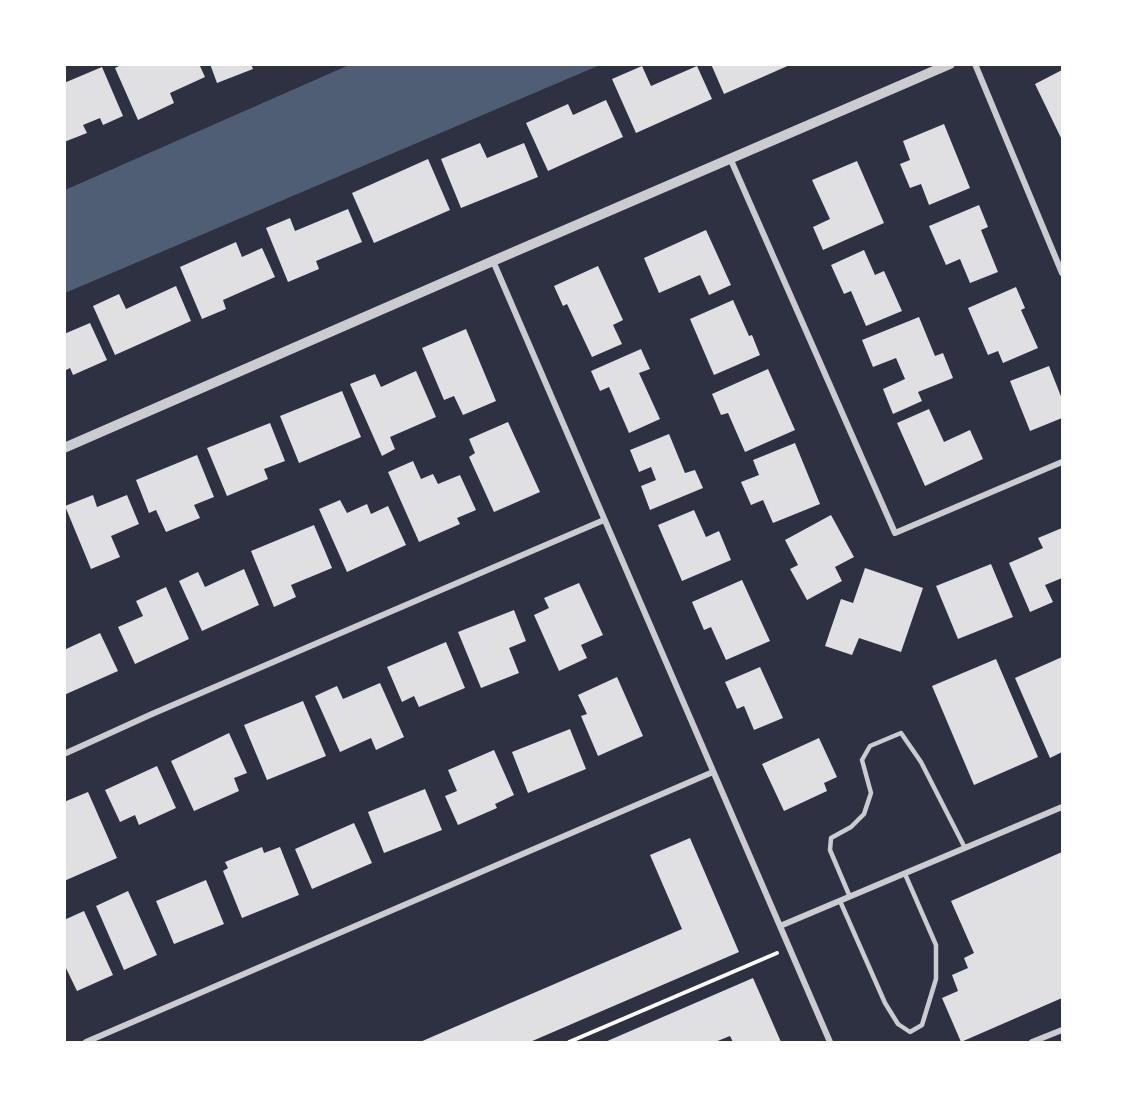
<!DOCTYPE html>
<style>
body{margin:0}
#map{position:relative;width:1127px;height:1107px;overflow:hidden;background:#2d3142;font-family:Montserrat,sans-serif}
canvas{display:block}
.frame{position:absolute;inset:0;border:66px solid #fff;pointer-events:none}
</style>
<div id="map">
<canvas width="1127" height="1107"></canvas>
<div class="frame"></div>
</div>
<script>
const context = document.querySelector('canvas').getContext('2d');
context.lineJoin = 'round';
function fillPath(path, color) {
  context.fillStyle = color;
  context.fill(path, 'evenodd');
}
function poly(rows) {
  const path = new Path2D();
  for (const r of rows) {
    path.moveTo(r[0], r[1]);
    for (let i = 2; i < r.length; i += 2) path.lineTo(r[i], r[i + 1]);
  }
  return path;
}
function strokePath(path, color, width, dash) {
  context.strokeStyle = color;
  context.lineWidth = width;
  context.lineCap = dash ? 'butt' : 'round';
  context.setLineDash(dash || []);
  context.stroke(path);
}
fillPath(poly([
 [349,65,600,65,65,293,65,190]
]), '#4f5d75');
fillPath(poly([
 [123,64,199,64,205,77,170,93,174,103,138,120,115,68],
 [210,64,251,64,253,69,217,83],
 [711,64,792,64,724,94],
 [642,66,651,86,697,66,712,99,636,133,612,79],
 [102,67,123,116,103,125,100,118,83,125,87,133,64,142,64,83],
 [1062,70,1062,140,1035,84],
 [606,100,623,137,548,171,526,123,568,104,573,115],
 [944,124,970,188,929,205,921,184,910,188,900,164,910,160,903,141],
 [480,143,487,158,524,143,538,177,461,208,441,159],
 [428,159,450,210,374,243,352,193],
 [857,161,884,223,823,250,813,227,830,219,812,180],
 [979,205,988,227,981,230,998,272,970,283,960,259,946,265,929,226],
 [348,209,362,242,316,261,319,269,288,282,266,228,290,218,295,231],
 [706,230,731,285,709,295,700,275,659,293,644,258],
 [236,242,242,257,262,248,275,277,223,300,226,309,202,319,180,267],
 [864,250,875,275,884,271,902,311,866,326,851,291,844,294,831,265],
 [598,266,623,320,613,325,622,344,592,357,567,304,563,306,554,286],
 [176,286,191,321,115,355,93,306,119,294,126,309],
 [1016,287,1025,308,1021,310,1038,348,1003,363,998,351,988,355,968,308],
 [733,300,749,336,752,335,760,355,714,375,690,319],
 [919,317,935,356,943,353,953,378,918,392,922,401,893,414,883,389,905,379,896,358,873,367,862,340],
 [90,323,107,360,73,375,70,368,64,371,64,334],
 [466,329,496,401,463,415,454,396,444,400,422,348],
 [641,349,650,369,639,373,660,419,629,433,609,387,600,391,591,371],
 [1049,366,1062,399,1062,418,1030,431,1010,381],
 [768,369,795,430,745,452,728,413,721,415,712,394],
 [416,371,436,417,390,437,395,449,382,456,350,384,375,374,381,387],
 [342,391,361,437,299,463,280,416],
 [929,409,944,442,970,430,983,459,925,486,897,423],
 [508,422,540,492,494,512,469,457,475,453,469,439],
 [270,423,285,461,264,469,268,479,227,496,207,448],
 [669,434,685,473,695,470,703,488,650,510,641,486,656,480,651,467,639,472,630,450],
 [795,443,820,504,773,523,763,500,751,505,741,482,759,475,753,460],
 [197,455,214,497,194,505,200,518,166,532,156,510,149,513,136,480],
 [413,461,421,479,433,474,438,484,460,475,476,510,457,518,460,524,419,542,388,472],
 [93,495,97,507,127,495,139,524,111,536,120,557,91,569,65,506],
 [340,500,347,513,367,504,371,514,388,506,406,545,347,572,319,509],
 [694,510,706,537,719,531,731,560,682,581,658,525],
 [831,515,854,557,835,567,842,581,807,600,790,569,798,565,785,540],
 [314,525,332,568,291,585,296,597,274,607,251,551],
 [1062,528,1062,578,1045,585,1053,602,1030,612,1009,563,1043,548,1038,538],
 [991,564,1013,617,958,639,936,586],
 [865,568,923,588,901,652,859,638,852,655,825,646,841,599,853,603],
 [244,569,259,605,202,631,179,581,198,572,205,587],
 [742,580,770,641,726,660,711,627,704,630,692,602],
 [579,583,603,635,581,645,587,658,559,671,534,615,549,608,544,598],
 [166,587,189,639,135,664,118,627,143,616,136,601],
 [514,610,526,641,509,648,519,673,481,688,458,632],
 [100,633,118,671,64,695,64,650],
 [446,642,465,688,419,707,414,696,402,702,387,667],
 [1062,657,1062,698,1061,698,1062,752,1050,758,1015,678],
 [996,659,1038,757,974,785,932,686],
 [760,667,783,718,754,730,744,706,737,709,725,682],
 [617,677,643,736,598,756,581,716,587,714,578,695],
 [380,683,404,737,376,750,371,738,340,752,315,696,337,686,343,699],
 [303,701,326,756,267,780,244,725],
 [570,729,586,769,528,793,512,752],
 [229,733,247,773,234,778,239,791,194,811,171,761],
 [819,738,837,777,824,783,827,791,784,811,762,764],
 [494,750,514,795,495,804,497,808,458,825,445,796,457,791,448,770],
 [157,766,176,808,139,825,135,815,120,822,105,790],
 [425,789,442,830,384,853,368,812],
 [88,792,117,858,64,881,64,802],
 [354,823,372,863,312,889,295,849],
 [690,838,739,952,530,1042,420,1042,682,929,650,855],
 [262,847,264,853,280,847,299,895,242,918,223,871,228,868,225,862],
 [1062,852,1062,998,961,1042,942,998,958,991,952,975,968,968,964,958,974,953,951,901],
 [206,880,224,924,174,944,156,901],
 [128,891,157,955,124,970,96,906],
 [84,911,113,975,77,991,64,964,64,920],
 [753,978,781,1042,733,1042,730,1036,715,1042,605,1042]
]), '#e0e0e3');
strokePath(poly([
 [569,1042,777,953]
]), '#fff', 4);
strokePath(poly([
 [850,897,830,850,831,838,851,827,864,814,871,793,862,760,870,746,901,733,921,762,965,848],
 [840,901,885,1003,898,1024,910,1032,922,1025,936,979,936,945,905,874]
]), '#caccd0', 4.5);
strokePath(poly([
 [975,64,1062,273],
 [730,158,895,533,1062,462],
 [493,261,830,1042],
 [64,754,152,714,604,520],
 [780,926,1062,807],
 [86,1042,713,772],
 [1032,1042,1062,1030]
]), '#caccd0', 6);
strokePath(poly([
 [64,448,493,261,950,64]
]), '#caccd0', 10);
</script>
